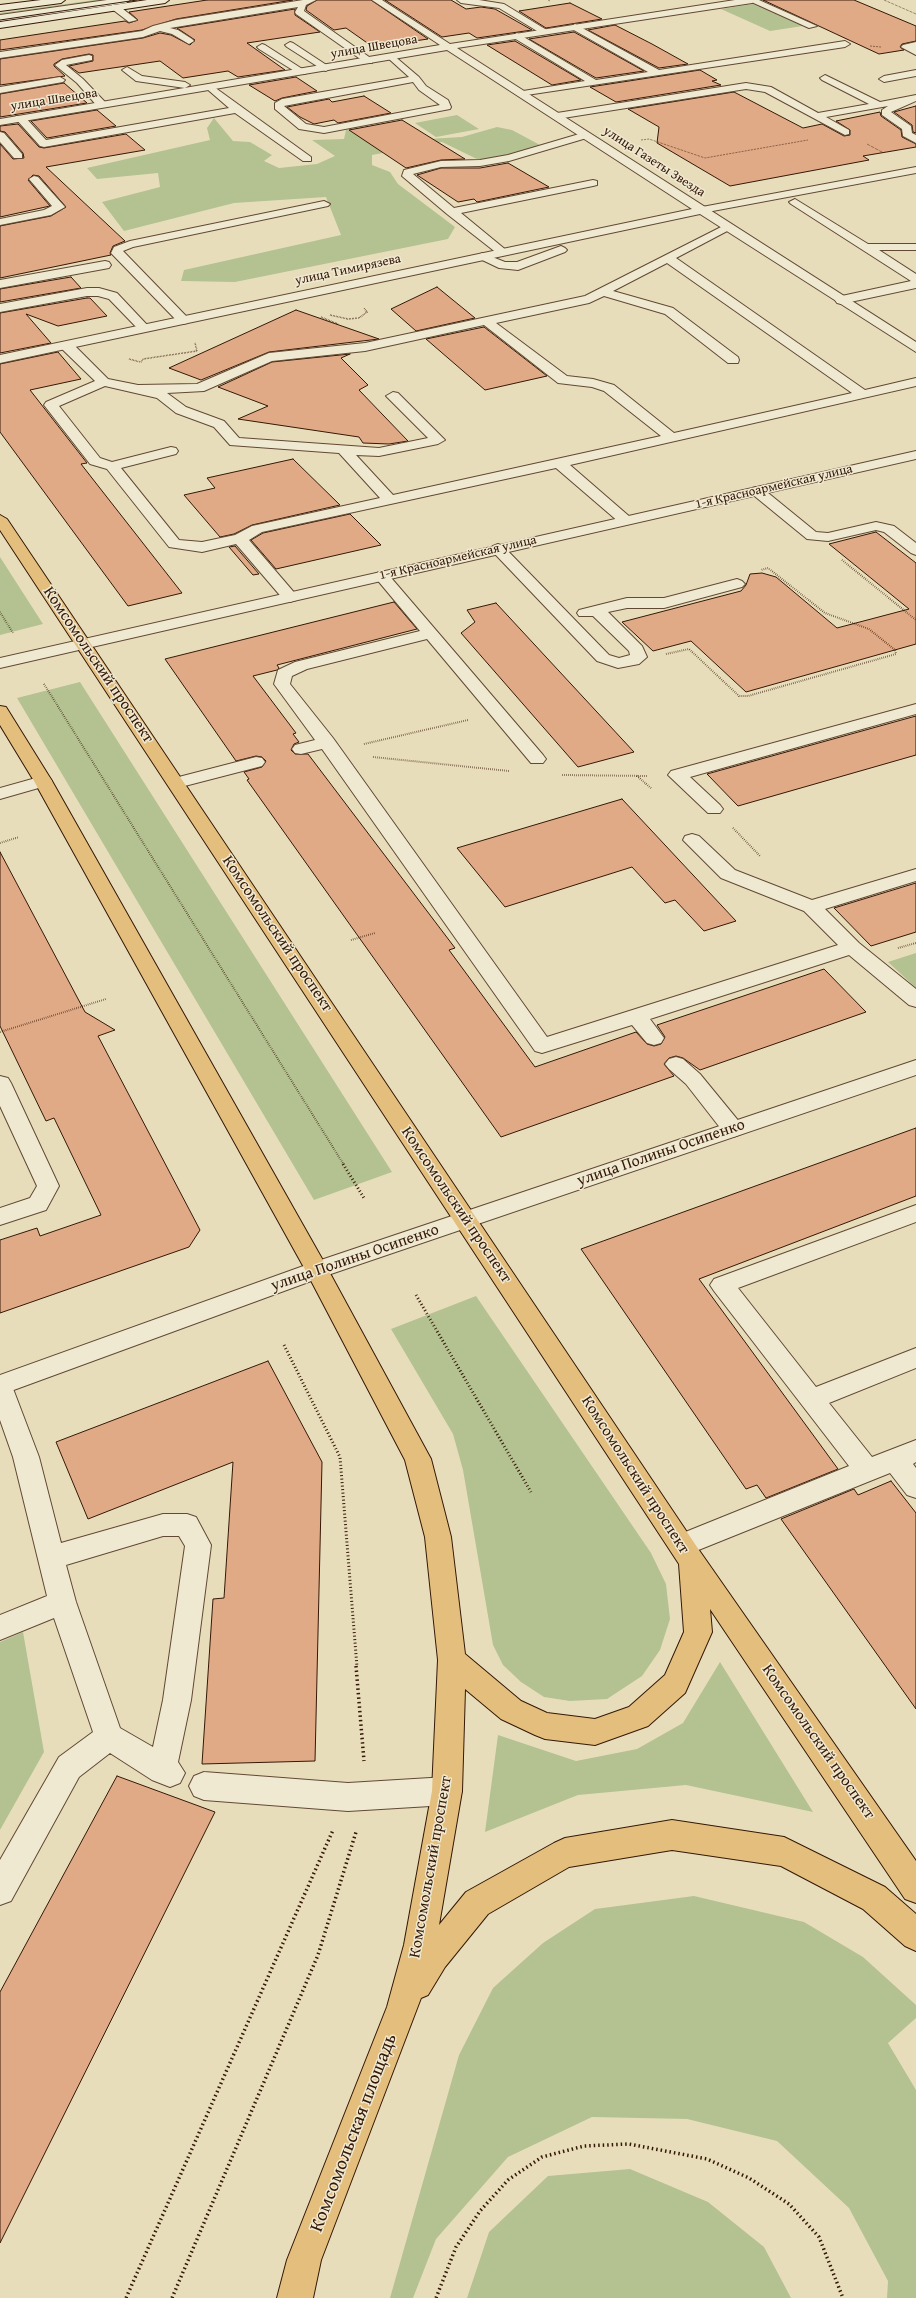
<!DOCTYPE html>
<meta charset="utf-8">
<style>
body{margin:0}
canvas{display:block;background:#e8ddba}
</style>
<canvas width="916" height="2298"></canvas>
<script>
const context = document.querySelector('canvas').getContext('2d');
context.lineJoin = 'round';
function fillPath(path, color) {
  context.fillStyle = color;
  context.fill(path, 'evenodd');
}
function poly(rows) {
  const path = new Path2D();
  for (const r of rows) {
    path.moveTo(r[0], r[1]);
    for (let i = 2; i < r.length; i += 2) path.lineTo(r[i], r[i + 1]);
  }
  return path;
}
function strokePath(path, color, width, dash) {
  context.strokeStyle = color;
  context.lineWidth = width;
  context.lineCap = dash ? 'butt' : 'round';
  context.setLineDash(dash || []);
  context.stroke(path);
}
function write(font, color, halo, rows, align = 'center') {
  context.font = font + ' "Gentium Book Plus",serif';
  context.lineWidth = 3;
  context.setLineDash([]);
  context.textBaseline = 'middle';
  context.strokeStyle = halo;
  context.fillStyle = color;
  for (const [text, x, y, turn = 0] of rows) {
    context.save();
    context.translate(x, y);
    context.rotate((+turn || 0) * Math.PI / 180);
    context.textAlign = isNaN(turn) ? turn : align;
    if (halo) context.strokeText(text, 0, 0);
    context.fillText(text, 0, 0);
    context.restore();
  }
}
fillPath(poly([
 [95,0,106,0,0,15,0,13],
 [753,4,803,26,770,31,721,9],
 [457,115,479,129,436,137,415,123],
 [214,118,233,141,250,142,272,155,264,161,279,168,317,164,335,156,312,140,344,139,346,130,395,122,412,126,428,139,462,137,497,127,512,130,540,145,522,152,479,160,442,142,372,155,372,165,390,172,398,184,455,227,448,239,235,282,181,281,184,270,341,235,326,197,234,203,124,231,102,202,160,187,158,173,97,179,87,168,210,140,207,128],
 [0,557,43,624,0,635],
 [80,682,392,1172,314,1200,17,698],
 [916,953,916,988,888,962],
 [476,1296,651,1553,666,1584,670,1619,660,1650,642,1676,607,1699,570,1701,544,1697,521,1682,503,1665,493,1645,463,1470,453,1434,391,1329],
 [23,1632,44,1752,0,1830,0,1642],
 [720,1662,813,1812,686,1785,578,1795,485,1832,498,1735,576,1761,637,1749,683,1723],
 [694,1896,804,1922,863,1957,916,2005,916,2018,888,2043,916,2090,916,2298,887,2298,888,2281,849,2208,777,2141,687,2119,592,2117,508,2157,436,2239,413,2298,390,2298,459,2055,493,1988,543,1943,595,1909],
 [630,2169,708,2202,764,2247,791,2298,467,2298,489,2232,548,2176]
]), '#b4c291');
const building = poly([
 [207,0,293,0,176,19,142,30,0,50,0,40,125,21,129,23,138,20,129,12,207,0],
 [317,0,371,0,428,39,373,47,346,28,334,30,306,10,307,6,317,0],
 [385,0,451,0,466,9,481,7,495,9,532,30,477,38,469,33,442,37,385,0],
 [763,0,854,0,916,26,916,41,902,44,900,47,904,50,879,54,763,0],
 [570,3,602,19,546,28,519,11,570,3],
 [295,9,295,15,320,32,247,43,285,70,238,77,228,71,183,78,160,61,79,73,69,66,93,61,93,55,89,54,62,59,54,64,54,66,65,76,0,85,0,59,143,38,160,33,171,35,190,45,195,40,177,28,295,9],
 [615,25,652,44,688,64,659,68,588,30,615,25],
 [574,32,644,71,596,78,529,39,574,32],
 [515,41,581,80,552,85,487,45,515,41],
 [700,70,717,80,712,81,721,85,616,102,590,87,700,70],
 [296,77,317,91,282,98,275,101,249,85,296,77],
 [64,83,87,103,0,117,0,94,64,83],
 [734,92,803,128,822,124,844,136,850,135,850,130,836,121,880,112,881,116,901,130,902,137,916,144,916,147,863,156,869,160,730,186,657,143,659,127,628,109,734,92],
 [364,96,391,113,338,123,334,120,314,124,300,117,287,107,329,99,332,102,364,96],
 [916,106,916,133,913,132,912,125,894,112,916,106],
 [97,110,116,126,47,138,31,121,97,110],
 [402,120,465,159,441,160,406,168,349,130,402,120],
 [18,124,39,147,44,148,126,134,145,150,46,167,125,241,113,246,110,253,111,255,0,278,0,226,51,216,66,207,39,176,33,175,28,180,50,206,0,217,0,144,13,159,24,158,23,153,5,132,0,131,0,126,18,124],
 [508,163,549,187,477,202,474,199,458,202,417,175,441,168,480,168,508,163],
 [71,277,81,288,0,302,0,289,71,277],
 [437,287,475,318,416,331,391,309,437,287],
 [87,298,90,298,107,316,58,326,26,314,51,343,0,353,0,313,87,298],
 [296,310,379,339,269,352,201,380,169,368,296,310],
 [484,327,547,376,485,390,426,339,484,327],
 [58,352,81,379,30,390,87,463,81,464,182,593,128,606,0,432,0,364,58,352],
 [350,354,341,358,368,385,359,390,408,441,389,444,363,443,359,437,238,419,268,406,218,387,272,362,350,354],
 [293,459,340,505,252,525,234,534,220,537,184,495,215,488,207,478,293,459],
 [350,514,381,545,276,569,251,540,263,533,350,514],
 [876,532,916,563,916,644,746,692,691,641,653,651,622,622,741,591,746,585,750,574,762,573,776,577,837,628,909,609,829,544,876,532],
 [235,546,259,574,253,575,229,547,235,546],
 [394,602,417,629,277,665,279,668,277,670,253,676,296,733,293,734,299,742,294,744,291,750,295,754,308,754,455,948,449,950,535,1067,636,1032,647,1044,654,1046,661,1044,665,1037,657,1025,824,969,866,1012,700,1070,683,1058,676,1056,669,1058,664,1064,674,1076,501,1137,247,780,249,779,244,772,262,767,266,761,262,757,256,756,236,761,165,659,394,602],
 [496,603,634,752,578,767,461,633,475,622,467,610,496,603],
 [916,716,916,755,738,806,707,774,916,716],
 [622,799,736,921,704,931,675,900,665,903,632,867,505,907,457,848,622,799],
 [0,852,85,1012,115,1030,98,1036,200,1230,189,1247,0,1313,0,1240,37,1228,40,1236,101,1215,54,1118,46,1121,0,1026,0,852],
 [916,883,916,932,871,946,834,908,916,883],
 [916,1128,916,1196,699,1279,838,1469,766,1498,757,1485,746,1489,581,1249,916,1128],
 [268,1361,322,1462,315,1761,202,1764,213,1599,224,1598,233,1462,88,1519,56,1442,268,1361],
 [891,1481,916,1513,916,1709,781,1519,854,1489,858,1495,891,1481],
 [117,1776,215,1812,0,2243,0,1992,117,1776]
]);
fillPath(building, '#e1aa86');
strokePath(building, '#341807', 1);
const lane = poly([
 [107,0,130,0,126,3,0,21,0,15,107,0],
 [303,0,316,0,306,5,304,11,372,59,372,63,366,63,296,14,295,12,298,7,170,28,178,30,192,39,194,41,189,44,172,34,160,31,143,37,0,58,0,52,142,31,153,26,176,20,303,0],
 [457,0,479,0,504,4,550,32,542,34,499,8,461,3,457,0],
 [747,0,759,0,817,26,809,28,747,0],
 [112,5,118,5,137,20,129,22,112,9,112,5],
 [575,24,659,70,845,41,850,44,845,47,520,96,518,94,523,91,585,81,514,38,512,36,517,33,596,80,648,72,572,29,570,27,575,24],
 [290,42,293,43,331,68,326,71,323,70,287,47,285,45,290,42],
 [916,42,916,55,901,47,903,45,916,42],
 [262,44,265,45,307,72,305,74,299,74,259,49,257,47,262,44],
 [392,54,419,77,426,86,448,100,451,107,450,109,324,133,299,129,275,109,275,103,282,99,409,77,389,59,387,57,392,54],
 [413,82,419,90,440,105,324,127,306,124,284,106,413,82],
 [89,55,92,56,92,60,66,65,83,79,106,103,106,107,98,107,77,83,55,65,62,60,89,55],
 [127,67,142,76,185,82,190,85,185,88,136,81,122,70,127,67],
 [916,70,916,76,884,82,879,79,884,76,916,70],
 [825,75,880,102,916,95,916,101,891,112,911,126,912,133,916,135,916,143,903,136,902,129,882,115,882,110,888,106,826,117,849,130,849,134,845,135,765,92,746,89,557,119,552,116,557,113,746,83,771,87,818,113,869,104,822,80,820,78,825,75],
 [60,77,65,80,63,82,0,93,0,87,60,77],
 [210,84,311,157,311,161,303,161,235,113,44,147,40,146,15,118,16,116,24,116,46,140,229,108,207,89,207,85,210,84],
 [0,132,4,133,22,154,22,158,14,158,0,142,0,132],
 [586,132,591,135,590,137,509,161,480,166,441,167,413,174,454,208,593,180,597,181,597,185,593,186,461,213,506,250,508,252,502,256,498,254,447,214,402,176,404,170,441,161,480,160,508,155,586,132],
 [916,167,916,173,702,213,696,210,702,207,916,167],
 [34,176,38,177,65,207,51,215,0,225,0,219,44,210,52,206,29,179,34,176],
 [795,199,868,244,916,244,916,250,879,250,916,274,916,288,841,304,837,303,835,300,837,297,911,281,791,204,789,202,795,199],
 [324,201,330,204,328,206,133,247,123,251,187,317,189,320,187,323,183,324,179,323,111,253,114,247,130,241,324,201],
 [727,224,731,225,733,227,731,229,676,258,865,390,916,378,916,386,570,465,630,517,632,520,630,523,620,523,556,468,262,532,249,540,298,597,296,600,290,602,284,600,236,544,202,552,169,547,107,469,90,464,44,405,46,402,95,381,62,349,61,346,62,343,72,343,108,379,138,385,197,384,269,353,365,343,585,296,727,224],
 [667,263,852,393,674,433,614,385,593,379,567,376,496,323,589,303,604,296,665,314,728,363,738,363,739,360,738,357,673,308,613,291,667,263],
 [484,325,558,383,592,387,604,391,661,436,393,495,356,455,379,456,438,444,445,440,398,393,393,392,386,396,428,438,379,448,239,438,224,421,186,407,167,393,204,391,272,361,365,351,484,325],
 [105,386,157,398,176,413,214,427,230,445,339,453,380,498,252,526,235,535,202,542,179,540,121,468,176,454,178,451,176,448,171,447,112,462,100,458,59,406,105,386],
 [561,246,565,248,567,250,565,252,518,270,499,268,476,257,482,253,505,262,517,262,561,246],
 [105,261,109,262,111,265,109,268,0,288,0,280,105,261],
 [87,288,99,288,117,293,150,328,144,332,140,331,109,299,98,296,87,296,0,312,0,304,87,288],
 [757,487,762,488,816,532,828,533,876,522,894,526,916,543,916,555,911,553,884,532,876,530,828,541,807,539,752,494,750,491,752,488,757,487],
 [498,544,503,546,609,655,619,658,630,655,629,651,593,616,579,616,577,613,579,610,627,598,664,598,737,579,742,581,745,584,742,587,664,608,627,608,608,612,642,646,647,657,639,664,618,668,597,661,493,552,490,549,493,546,498,544],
 [382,571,387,573,543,755,546,759,543,763,531,763,427,639,307,669,292,676,290,684,333,738,547,1037,838,945,804,911,721,878,683,840,685,836,692,834,699,836,735,870,812,900,916,869,916,881,825,909,859,943,916,989,916,1007,909,1005,849,955,650,1019,664,1038,661,1043,654,1045,647,1043,632,1025,542,1053,535,1051,322,749,301,754,295,753,292,749,295,745,315,740,274,684,278,670,295,662,420,631,374,576,377,573,382,571],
 [916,704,916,714,690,777,720,805,723,809,720,813,708,813,668,775,671,771,916,704],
 [256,757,262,758,265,762,262,766,177,788,171,787,168,783,171,779,256,757],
 [43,776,49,777,52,781,49,785,0,799,0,788,43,776],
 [676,1057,683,1059,700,1074,741,1124,744,1129,741,1134,733,1137,725,1134,686,1084,669,1069,665,1064,669,1059,676,1057],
 [0,1076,8,1078,11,1083,59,1186,46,1210,0,1225,0,1208,30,1198,37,1186,0,1106,0,1076],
 [916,1205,916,1222,738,1288,816,1387,916,1348,916,1368,829,1403,872,1457,916,1440,916,1462,913,1464,916,1468,916,1498,907,1495,890,1473,691,1553,682,1557,673,1553,669,1545,673,1537,849,1466,714,1291,710,1285,714,1279,916,1205],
 [0,1376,9,1379,12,1386,39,1457,61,1543,163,1514,187,1514,196,1517,211,1545,191,1700,178,1762,185,1773,180,1783,170,1787,152,1780,110,1753,79,1777,11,1901,0,1905,0,1860,59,1757,93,1732,54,1618,0,1640,0,1615,47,1596,13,1457,0,1420,0,1376],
 [163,1536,179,1536,185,1546,163,1700,153,1747,120,1728,76,1602,66,1565,163,1536],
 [204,1772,348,1783,447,1777,457,1781,462,1791,457,1801,447,1805,348,1811,204,1800,194,1796,189,1786,194,1776,204,1772]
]);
const street = poly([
 [372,0,382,0,450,44,735,0,756,0,752,3,457,48,916,342,916,352,700,214,0,363,0,355,692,209,447,50,0,125,0,119,440,45,372,0],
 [916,451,916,459,0,668,0,658,916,451],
 [916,1060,916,1075,325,1276,0,1395,0,1375,309,1264,916,1060]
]);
const secondary = poly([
 [41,0,65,0,61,3,0,11,0,5,41,0],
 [147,0,169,0,165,3,0,28,0,22,147,0]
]);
const primary = poly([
 [0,515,7,519,701,1553,916,1861,916,1903,905,1899,710,1609,712,1632,685,1693,648,1726,595,1745,545,1739,535,1735,501,1719,465,1689,462,1791,439,1925,466,1892,554,1843,565,1838,672,1820,784,1837,885,1887,916,1914,916,1951,905,1946,863,1909,781,1866,672,1850,569,1867,488,1914,445,1967,428,1995,421,1998,321,2260,313,2298,277,2298,287,2260,387,2007,404,1945,432,1791,438,1660,425,1537,405,1460,307,1273,34,781,0,725,0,706,6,707,52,781,325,1264,431,1459,451,1537,465,1654,521,1701,547,1713,595,1719,629,1707,665,1675,684,1632,679,1564,0,530,0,515]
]);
strokePath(lane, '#614934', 2);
strokePath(street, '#614934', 2);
strokePath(secondary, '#341807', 2);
strokePath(primary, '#341807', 2);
strokePath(poly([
 [548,0,550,1],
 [884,0,916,14],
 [870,46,881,47],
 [641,140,649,139,705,158,808,140],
 [867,144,882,152]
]), '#341807', 1, [0.5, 1]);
strokePath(poly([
 [330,315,348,319,359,318,367,312,364,308],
 [321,317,338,324],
 [129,359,140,362],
 [141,362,143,359,197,351,195,343]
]), '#341807', 1.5, [0.5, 1]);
strokePath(poly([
 [842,560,916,620],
 [0,612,13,633],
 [666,654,689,649,739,696,748,696,896,654,895,650,869,629,825,613,768,568,761,570],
 [44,684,344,1165],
 [364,744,468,720],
 [373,757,509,771],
 [562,775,647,776],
 [637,776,652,789],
 [733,828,760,856],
 [0,843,19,837],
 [351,940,375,933],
 [898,948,916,943],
 [0,1032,106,999]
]), '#341807', 2, [0.5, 1.5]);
strokePath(poly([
 [343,1164,364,1198],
 [416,1295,531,1492],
 [284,1345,340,1457,357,1667]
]), '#341807', 3, [1, 2.5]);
strokePath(poly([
 [356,1666,364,1761],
 [126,2298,333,1830],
 [172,2298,318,1955,356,1832],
 [436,2298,456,2247,480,2211,508,2180,542,2157,584,2146,629,2144,707,2159,749,2178,789,2204,819,2237,843,2298]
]), '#341807', 3.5, [1.5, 3]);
fillPath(lane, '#f0e9d2');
fillPath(street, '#f0e9d2');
fillPath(secondary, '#f0e9d2');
fillPath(primary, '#e4be7d');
strokePath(poly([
 [0,20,137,0]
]), '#341807', 1);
write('13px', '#341807', '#f0e9d2', [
 ["улица Швецова",374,47,-10],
 ["улица Швецова",54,100,-9],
 ["улица Газеты Звезда",654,162,33],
 ["улица Тимирязева",348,270,-12],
 ["1-я Красноармейская улица",774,487,-13],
 ["1-я Красноармейская улица",458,558,-13]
]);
write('16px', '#341807', '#f0e9d2', [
 ["Комсомольский проспект",98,665,56],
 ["Комсомольский проспект",277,934,56],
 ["улица Полины Осипенко",661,1153,-19],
 ["Комсомольский проспект",456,1205,56],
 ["улица Полины Осипенко",355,1258,-19],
 ["Комсомольский проспект",635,1475,57],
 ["Комсомольский проспект",818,1742,55],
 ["Комсомольский проспект",431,1867,-80]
]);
write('19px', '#341807', '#f0e9d2', [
 ["Комсомольская площадь",354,2133,-69]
]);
</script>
